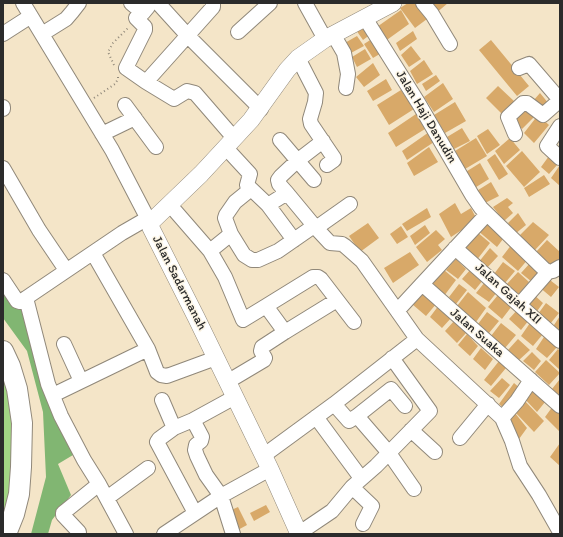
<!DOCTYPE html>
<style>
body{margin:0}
#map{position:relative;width:563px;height:537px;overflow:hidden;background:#f4e5c8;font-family:Itim,sans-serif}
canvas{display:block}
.frame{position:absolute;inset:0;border:4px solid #2b2b2b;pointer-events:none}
</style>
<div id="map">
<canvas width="563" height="537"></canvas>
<div class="frame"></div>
</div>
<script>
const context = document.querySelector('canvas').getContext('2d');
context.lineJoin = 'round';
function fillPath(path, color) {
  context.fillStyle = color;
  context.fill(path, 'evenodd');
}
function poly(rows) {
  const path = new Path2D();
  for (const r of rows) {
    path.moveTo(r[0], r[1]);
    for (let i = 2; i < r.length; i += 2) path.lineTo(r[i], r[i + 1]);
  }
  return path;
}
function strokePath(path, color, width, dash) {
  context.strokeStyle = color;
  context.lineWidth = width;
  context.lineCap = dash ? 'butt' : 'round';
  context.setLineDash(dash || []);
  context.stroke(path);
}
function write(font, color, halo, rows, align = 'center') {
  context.font = font + ' Itim,sans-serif';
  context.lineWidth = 3;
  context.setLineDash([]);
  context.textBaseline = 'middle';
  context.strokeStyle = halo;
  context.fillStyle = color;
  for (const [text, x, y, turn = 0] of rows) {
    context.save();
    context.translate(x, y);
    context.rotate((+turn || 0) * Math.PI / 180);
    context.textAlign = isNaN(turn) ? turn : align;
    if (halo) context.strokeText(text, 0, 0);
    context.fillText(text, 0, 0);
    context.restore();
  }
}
fillPath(poly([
 [3,377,14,421,15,467,3,518]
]), '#a2d584');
fillPath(poly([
 [3,286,38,321,51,410,73,455,58,464,71,495,52,520,48,534,31,534,46,477,43,412,27,351,3,318]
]), '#81b672');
fillPath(poly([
 [408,3,421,3,431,16,415,28,400,8],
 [426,3,448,3,435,14],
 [401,10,409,24,384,42,374,29],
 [365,24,371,34,363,40,356,30],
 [413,31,417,39,400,51,396,43],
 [357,36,364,46,349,54,343,44],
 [375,37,383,52,373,58,364,44],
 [491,40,529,86,517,96,479,50],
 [411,46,421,59,409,67,401,55],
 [365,49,371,59,357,67,352,57],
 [424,60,433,74,417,84,410,71],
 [373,63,380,75,364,87,356,77],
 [436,75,440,81,426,91,422,84],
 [386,79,392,90,373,101,367,91],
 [443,83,453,99,434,112,424,97],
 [498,86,515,102,503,115,486,98],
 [401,90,414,109,389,125,377,105],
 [540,93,549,104,541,110,533,101],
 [455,102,466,121,445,133,434,115],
 [523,107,535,116,522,129,513,119],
 [416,114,425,129,396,147,388,133],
 [538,115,549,125,534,143,524,133],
 [462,128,470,141,454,149,447,137],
 [488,129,500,145,487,154,477,136],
 [432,130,437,140,407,160,402,151],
 [476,138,487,156,465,169,455,151],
 [510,138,520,150,504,164,495,151],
 [429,147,438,162,414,176,407,163],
 [522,151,540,172,524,187,506,166],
 [495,154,508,174,499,180,487,160],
 [549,156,558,164,549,174,541,167],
 [480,163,489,179,473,189,464,173],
 [560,165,560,186,551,178],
 [544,175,550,184,529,197,524,188],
 [491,182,499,196,483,204,475,192],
 [507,198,513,203,508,207,513,213,504,221,493,207],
 [455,203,461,214,471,208,477,220,451,237,439,214],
 [427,208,431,217,407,231,402,224],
 [518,213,526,225,515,234,508,223],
 [487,217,506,235,497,247,477,230],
 [533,222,549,235,535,250,519,236],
 [368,223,379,238,360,252,349,236],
 [425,225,430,233,415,245,410,236],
 [401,226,408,237,397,244,390,234],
 [436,230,445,239,438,245,442,250,427,262,416,247],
 [477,232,490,243,476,261,464,249],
 [547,240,560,252,560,260,551,265,536,252],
 [512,244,529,258,518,271,502,257],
 [490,248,498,256,486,269,478,263],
 [410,252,419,265,393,283,384,268],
 [456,259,466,269,458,279,446,270],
 [503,262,515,271,505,283,494,274],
 [531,262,541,270,532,282,521,273],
 [471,269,483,280,475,290,462,279],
 [444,270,456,280,444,296,431,285],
 [518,272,529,282,518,295,506,285],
 [546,277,559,287,551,297,538,286],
 [485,282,497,292,489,302,476,293],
 [459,284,467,290,456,304,449,297],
 [424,291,437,303,426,316,412,304],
 [468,292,486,308,476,322,457,306],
 [532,293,543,303,535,314,524,304],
 [498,295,512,306,502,319,488,307],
 [546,303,559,313,550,324,538,314],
 [439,305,452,317,442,328,430,317],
 [518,309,529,320,521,330,509,319],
 [487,312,499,321,489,333,478,324],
 [560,316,560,335,552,328],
 [455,320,467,332,457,343,445,331],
 [501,323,516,335,505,348,491,336],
 [530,323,543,334,533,346,521,336],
 [467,334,478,346,470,356,458,345],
 [544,337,557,347,547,358,536,349],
 [518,339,530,350,519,360,508,350],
 [481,348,493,359,485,370,473,359],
 [558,349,560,351,560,370,549,360],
 [532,352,541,361,534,370,523,361],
 [546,360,560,373,549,385,535,372],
 [499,361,506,368,491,386,484,380],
 [502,378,510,385,499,398,490,391],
 [560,379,560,396,552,389],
 [514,383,521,389,505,409,499,404],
 [530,385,545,402,537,412,523,397],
 [522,398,544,421,534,432,514,411],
 [553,406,560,413,560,432,545,417],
 [515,413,527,428,519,439,506,423],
 [560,443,560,466,550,457],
 [266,505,270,512,254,521,250,513],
 [238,507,247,525,236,531,227,512]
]), '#d8a969');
const minor = poly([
 [23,3,112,150,150,223],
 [131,3,143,13,148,7],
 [158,3,188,36,261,109],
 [305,3,325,39],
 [423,3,432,14,450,44],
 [143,13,136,18,145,27,145,30,126,68,146,82,213,7,213,3],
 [365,18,419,104,472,195,481,208,544,269,548,272,553,271,560,267],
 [238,32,270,3],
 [3,34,31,16],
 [42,34,66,19,72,12,79,3],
 [333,34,344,53,348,74,346,88],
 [298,58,316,93,315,102,310,119,311,124,334,158,334,160,327,165],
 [519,68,529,64,560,100],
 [146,82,174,99,187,91,195,93,234,138],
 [125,105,156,147],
 [3,107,3,109],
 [560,126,547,146,560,158],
 [102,134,135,118],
 [515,134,508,117,523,103,527,103,543,115,560,100],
 [280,140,314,180],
 [226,148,250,174,247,185,268,205,294,240],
 [3,168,39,230,66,270],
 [251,189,235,202,226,215,225,218,231,234,244,255,252,260,258,260,278,251,314,226],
 [287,193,279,184,278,180,281,176,297,161,323,141],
 [170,205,210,251,225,277,243,320,266,306],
 [268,205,287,193,316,228,330,243,342,244,345,246,362,261,417,339,502,418,512,441,520,466,539,495,560,532],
 [316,228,350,204],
 [455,248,560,341],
 [210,251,231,234],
 [93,253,148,349,157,372,161,375,167,376,216,358],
 [3,280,17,301,20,302,26,298,48,384,61,416,84,460,99,484,126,534],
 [422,284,487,214],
 [26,298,122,233,148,218],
 [520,304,548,272],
 [398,310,422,284,560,406],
 [285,332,337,300],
 [64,344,81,381],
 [227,382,264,360,265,358,261,351,262,347,285,332,266,306,313,277,318,277,321,279,354,322],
 [53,395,148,349],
 [162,400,174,428,159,439,157,442,195,513],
 [334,404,349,421,357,416,391,389,405,406],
 [357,416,389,453,414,489],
 [316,417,361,478],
 [502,418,517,401,531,380],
 [193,420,202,437,201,441,196,445,195,450,197,456,206,475,221,496,233,534],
 [174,428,193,420,235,397],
 [411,430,435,452],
 [460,438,488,404],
 [263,456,334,404,417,339],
 [352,487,372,506,363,524],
 [107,498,148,468],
 [79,532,63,515,63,513,99,484],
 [164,534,221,496,270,469],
 [298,534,332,511,352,487,376,466,430,411,392,358]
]);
const major = poly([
 [299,534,270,469,196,317,151,228,150,223,201,174,251,120,287,70,298,58,325,39,393,3]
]);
const highway = poly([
 [3,351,10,366,17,389,22,423,21,467,19,494,14,514,6,534]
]);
strokePath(minor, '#90887a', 16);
strokePath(major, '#90887a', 18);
strokePath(highway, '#90887a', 22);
strokePath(poly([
 [114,65,108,52,113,43,129,27],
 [94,98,115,84,118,79,118,77]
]), '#90887a', 2, [1, 3]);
strokePath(minor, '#fff', 14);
strokePath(major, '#fff', 17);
strokePath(highway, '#fff', 20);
write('13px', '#2b2b2b', '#fcf5e5', [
 ["Jalan Haji Danudin",426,117,59],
 ["Jalan Sadarmanah",179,283,63],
 ["Jalan Gajah XII",508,294,42],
 ["Jalan Suaka",477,333,41]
]);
</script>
